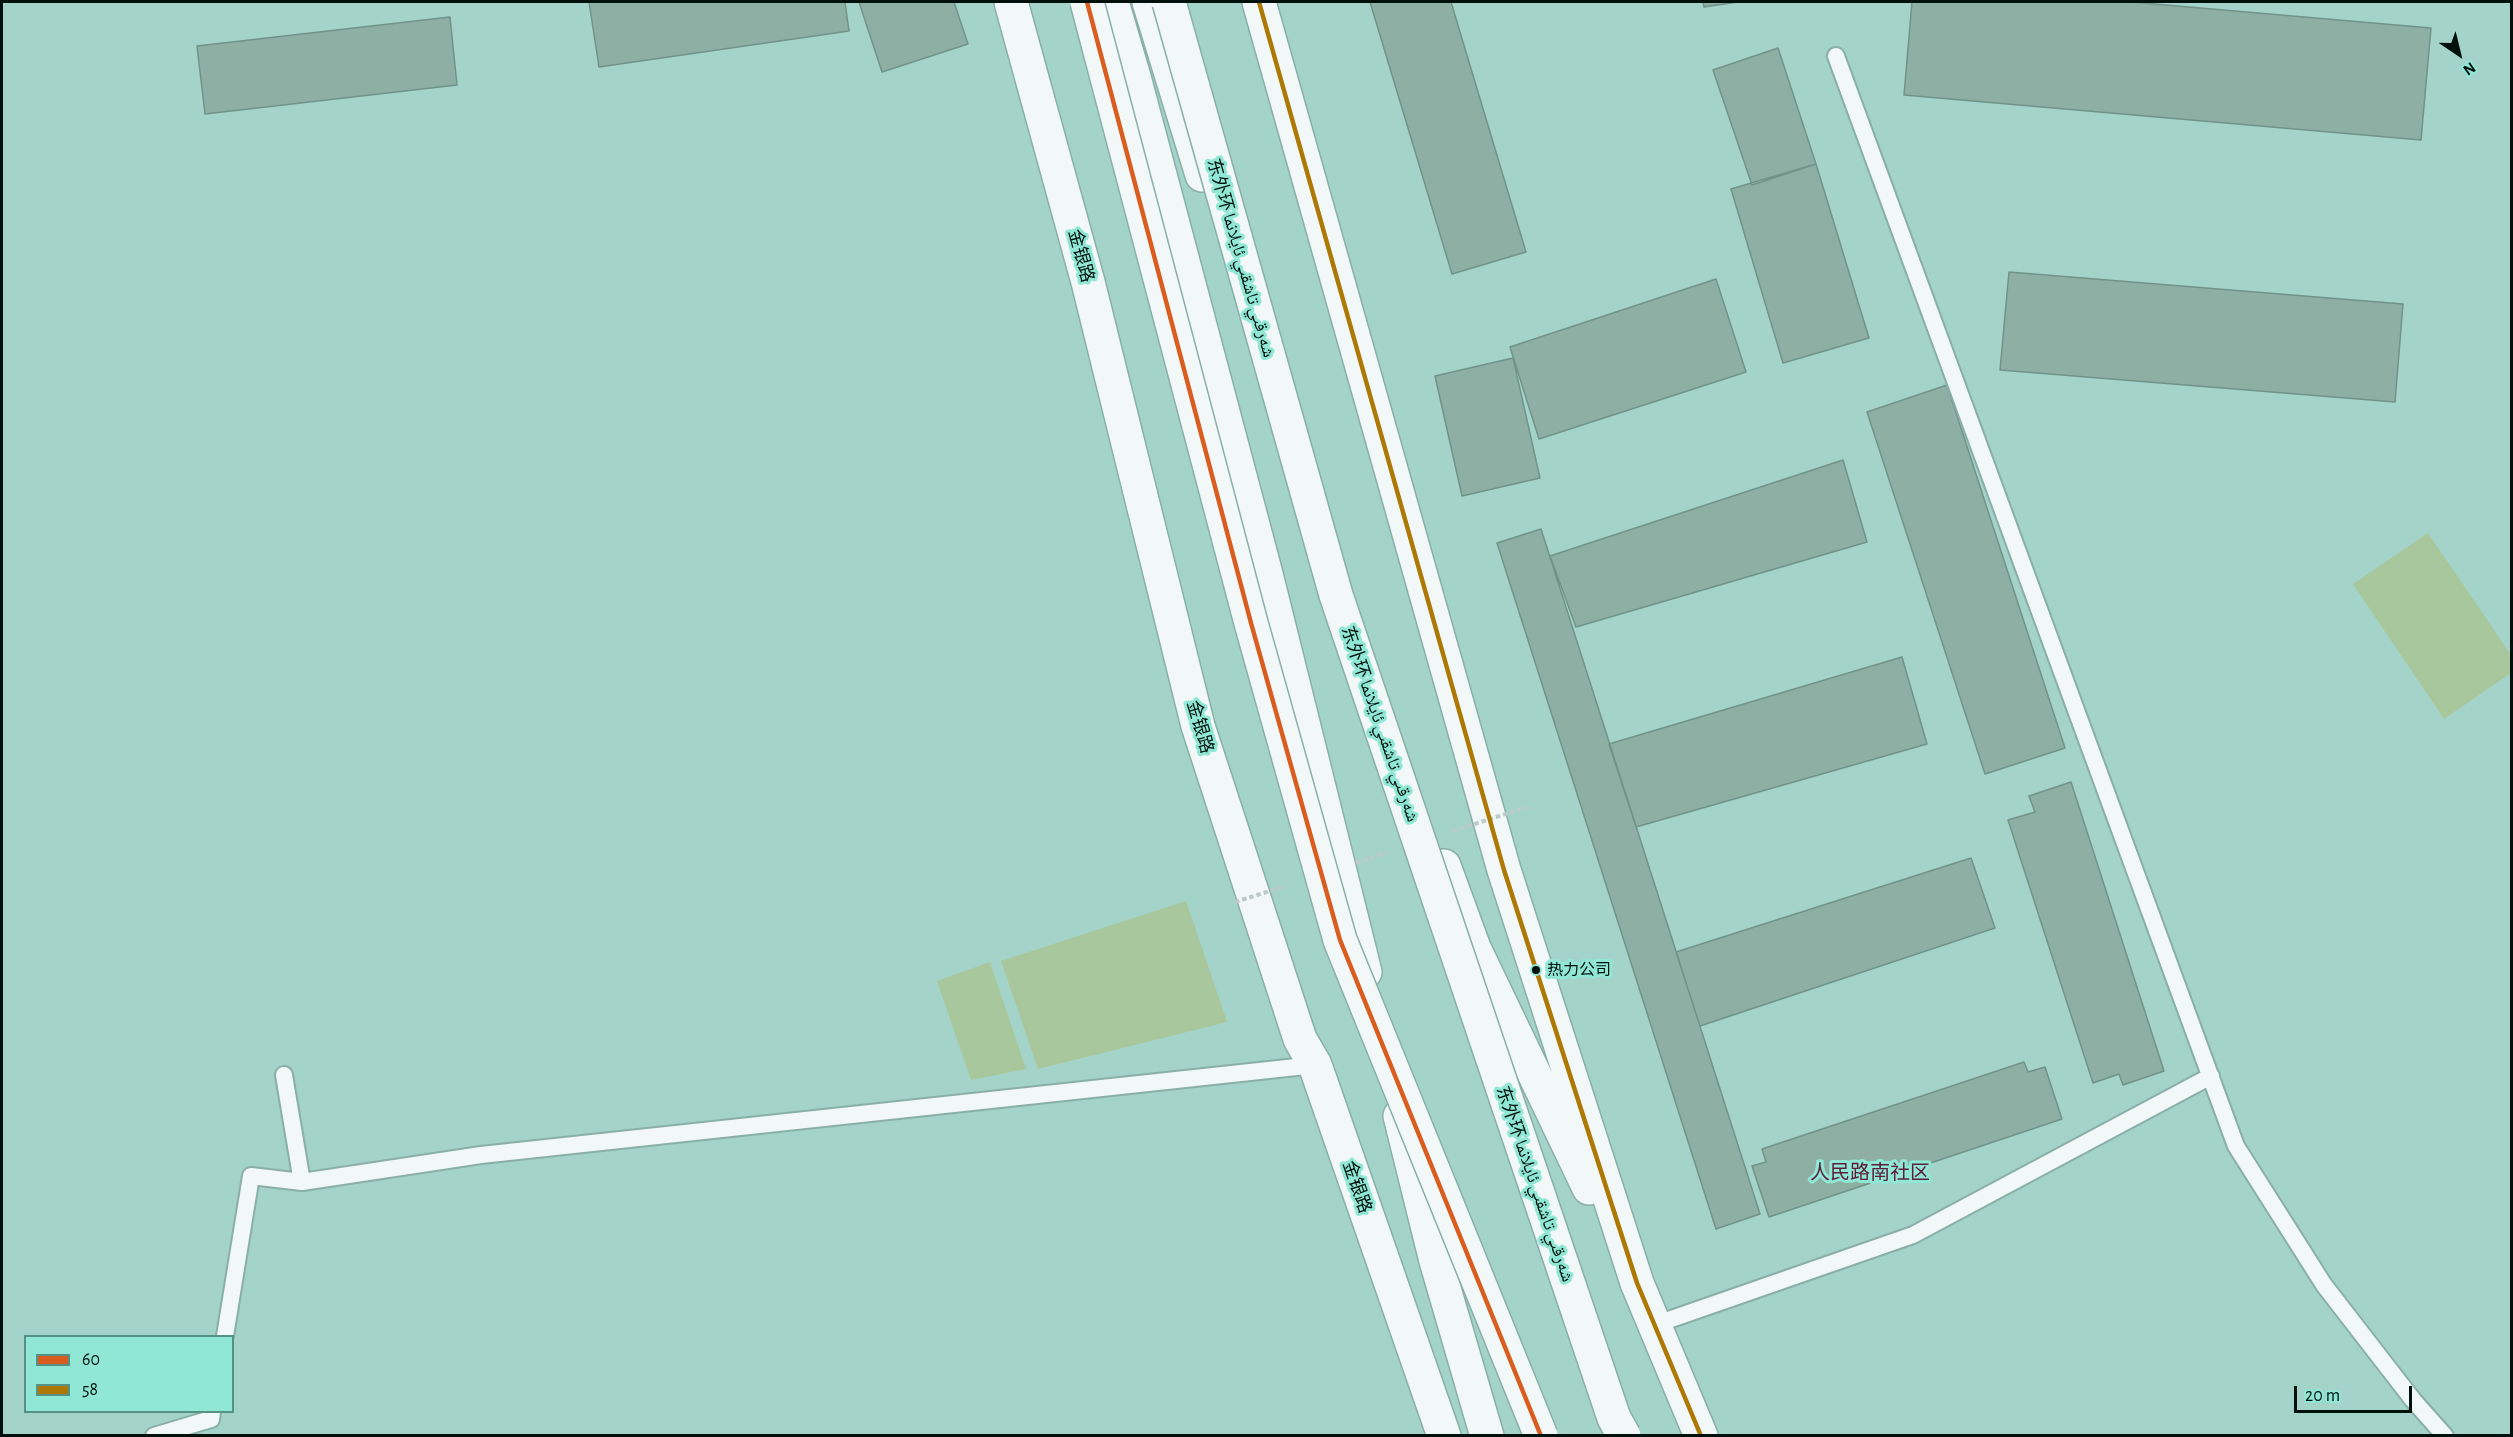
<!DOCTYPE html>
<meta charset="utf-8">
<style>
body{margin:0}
#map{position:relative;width:2513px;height:1437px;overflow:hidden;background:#a4d3c9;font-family:"Alegreya Sans",sans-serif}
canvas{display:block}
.frame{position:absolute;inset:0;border:3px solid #00110c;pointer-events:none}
.legend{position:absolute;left:24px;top:1335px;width:210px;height:78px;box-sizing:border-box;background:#90e7d5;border:2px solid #569185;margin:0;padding:8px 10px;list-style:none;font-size:18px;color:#00110c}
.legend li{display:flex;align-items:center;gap:12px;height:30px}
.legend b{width:30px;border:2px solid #569185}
.north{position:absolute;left:2429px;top:24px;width:60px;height:60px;-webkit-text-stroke:4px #90e7d5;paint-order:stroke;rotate:145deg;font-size:16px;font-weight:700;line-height:24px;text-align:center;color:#00110c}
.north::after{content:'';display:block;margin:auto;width:21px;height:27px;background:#00110c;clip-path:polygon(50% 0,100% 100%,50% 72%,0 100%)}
.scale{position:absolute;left:2294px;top:1386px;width:118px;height:27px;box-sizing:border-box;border:3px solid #00110c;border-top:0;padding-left:8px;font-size:18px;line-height:21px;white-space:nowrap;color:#00110c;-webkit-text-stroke:4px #90e7d5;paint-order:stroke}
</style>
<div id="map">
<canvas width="2513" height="1437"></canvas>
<div class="frame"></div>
<ul class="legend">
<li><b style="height:8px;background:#da5d20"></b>60</li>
<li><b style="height:8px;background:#ad7904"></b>58</li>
</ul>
<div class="north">N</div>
<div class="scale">20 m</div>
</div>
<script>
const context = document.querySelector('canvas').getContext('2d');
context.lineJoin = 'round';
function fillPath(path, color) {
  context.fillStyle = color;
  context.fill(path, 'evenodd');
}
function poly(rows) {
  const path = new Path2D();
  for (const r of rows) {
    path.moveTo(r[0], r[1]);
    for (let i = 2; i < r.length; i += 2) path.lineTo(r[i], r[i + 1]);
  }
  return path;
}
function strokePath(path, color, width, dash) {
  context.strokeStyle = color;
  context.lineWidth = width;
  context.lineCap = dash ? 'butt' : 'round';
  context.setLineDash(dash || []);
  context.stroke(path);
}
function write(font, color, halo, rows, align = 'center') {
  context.font = font + ' "Alegreya Sans","Noto Naskh Arabic","Noto Sans SC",sans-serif';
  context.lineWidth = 6;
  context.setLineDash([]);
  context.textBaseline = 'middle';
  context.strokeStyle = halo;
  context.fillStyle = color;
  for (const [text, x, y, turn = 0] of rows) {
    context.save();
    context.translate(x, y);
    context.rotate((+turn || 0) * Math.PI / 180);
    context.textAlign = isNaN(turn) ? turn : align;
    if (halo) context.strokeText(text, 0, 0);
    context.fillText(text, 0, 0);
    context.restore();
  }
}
fillPath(poly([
 [2428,533,2511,655,2511,673,2444,719,2353,584],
 [1186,901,1227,1022,1038,1069,1001,961],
 [990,962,1026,1069,971,1080,937,981]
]), '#a9c79c');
const building = poly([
 [589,2,845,2,849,31,599,67,589,2],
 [859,2,954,2,968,44,882,72,859,2],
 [1370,2,1451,2,1526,252,1452,274,1370,2],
 [1703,2,1738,2,1704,7,1703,2],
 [1912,2,2131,2,2431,28,2421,140,1904,95,1912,2],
 [450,17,457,85,205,114,197,46,450,17],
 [1778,48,1816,164,1752,185,1713,70,1778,48],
 [1816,164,1869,338,1783,363,1731,189,1816,164],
 [2009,272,2403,304,2395,402,2000,370,2009,272],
 [1716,279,1746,372,1539,439,1510,347,1716,279],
 [1513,358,1540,478,1462,496,1435,376,1513,358],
 [1947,385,2065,748,1985,774,1867,412,1947,385],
 [1843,460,1867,542,1576,627,1550,556,1843,460],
 [1541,529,1760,1214,1716,1229,1497,543,1541,529],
 [1902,657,1927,744,1636,827,1609,744,1902,657],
 [2071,782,2164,1071,2123,1085,2119,1074,2093,1083,2008,820,2035,812,2029,796,2071,782],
 [1971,858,1995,928,1700,1026,1676,952,1971,858],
 [2024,1062,2028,1072,2045,1067,2062,1119,1769,1217,1752,1166,1766,1162,1762,1149,2024,1062]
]);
fillPath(building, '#8eb0a4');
strokePath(building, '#719388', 1.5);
const lane = poly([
 [1836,56,2236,1146,2324,1285,2413,1400,2445,1436],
 [284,1075,302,1182,481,1155,1315,1065],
 [1654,1325,1913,1235,2211,1076],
 [225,1336,251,1176,302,1182],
 [154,1436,211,1419,212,1412]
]);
const primary = poly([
 [1011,2,1088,282,1198,726,1300,1039,1315,1065,1444,1436],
 [1112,2,1134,77,1266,574,1365,972],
 [1149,2,1202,175],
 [1259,2,1504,870,1637,1283,1701,1436],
 [1444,866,1474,948,1589,1188],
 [1400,1116,1436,1261,1487,1436]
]);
strokePath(lane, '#8aafa8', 20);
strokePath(primary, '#8aafa8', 36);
strokePath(lane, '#f1f8f7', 16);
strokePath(primary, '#f1f8f7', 33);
const highwayBridge = poly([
 [1087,2,1251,623,1340,940,1541,1436],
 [1169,2,1336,595,1614,1418,1624,1436]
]);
strokePath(highwayBridge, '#8aafa8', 36, []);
strokePath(poly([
 [1453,831,1527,807],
 [1356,863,1386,853],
 [1235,902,1286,886]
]), '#bdcbc8', 4, [4.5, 3]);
strokePath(highwayBridge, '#f1f8f7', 33);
strokePath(poly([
 [1087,2,1251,623,1340,940,1541,1436]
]), '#da5d20', 4.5);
strokePath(poly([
 [1259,2,1504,870,1637,1283,1701,1436]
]), '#ad7904', 4.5);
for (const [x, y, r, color] of [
 [1536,970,5,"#00110c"]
]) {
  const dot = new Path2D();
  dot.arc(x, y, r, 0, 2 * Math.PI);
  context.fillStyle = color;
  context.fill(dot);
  strokePath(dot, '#90e7d5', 2);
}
write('16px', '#00110c', '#90e7d5', [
 ["热力公司",1547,970]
], 'left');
write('18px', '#00110c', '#90e7d5', [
 ["金银路",1081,256,75],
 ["东外环 شەرقىي تاشقىي ئايلانما",1241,258,74],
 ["东外环 شەرقىي تاشقىي ئايلانما",1380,724,71],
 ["金银路",1200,727,74],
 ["东外环 شەرقىي تاشقىي ئايلانما",1535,1184,71],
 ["金银路",1357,1187,71]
]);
write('20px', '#5e1c37', '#90e7d5', [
 ["人民路南社区",1870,1173]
]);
</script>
